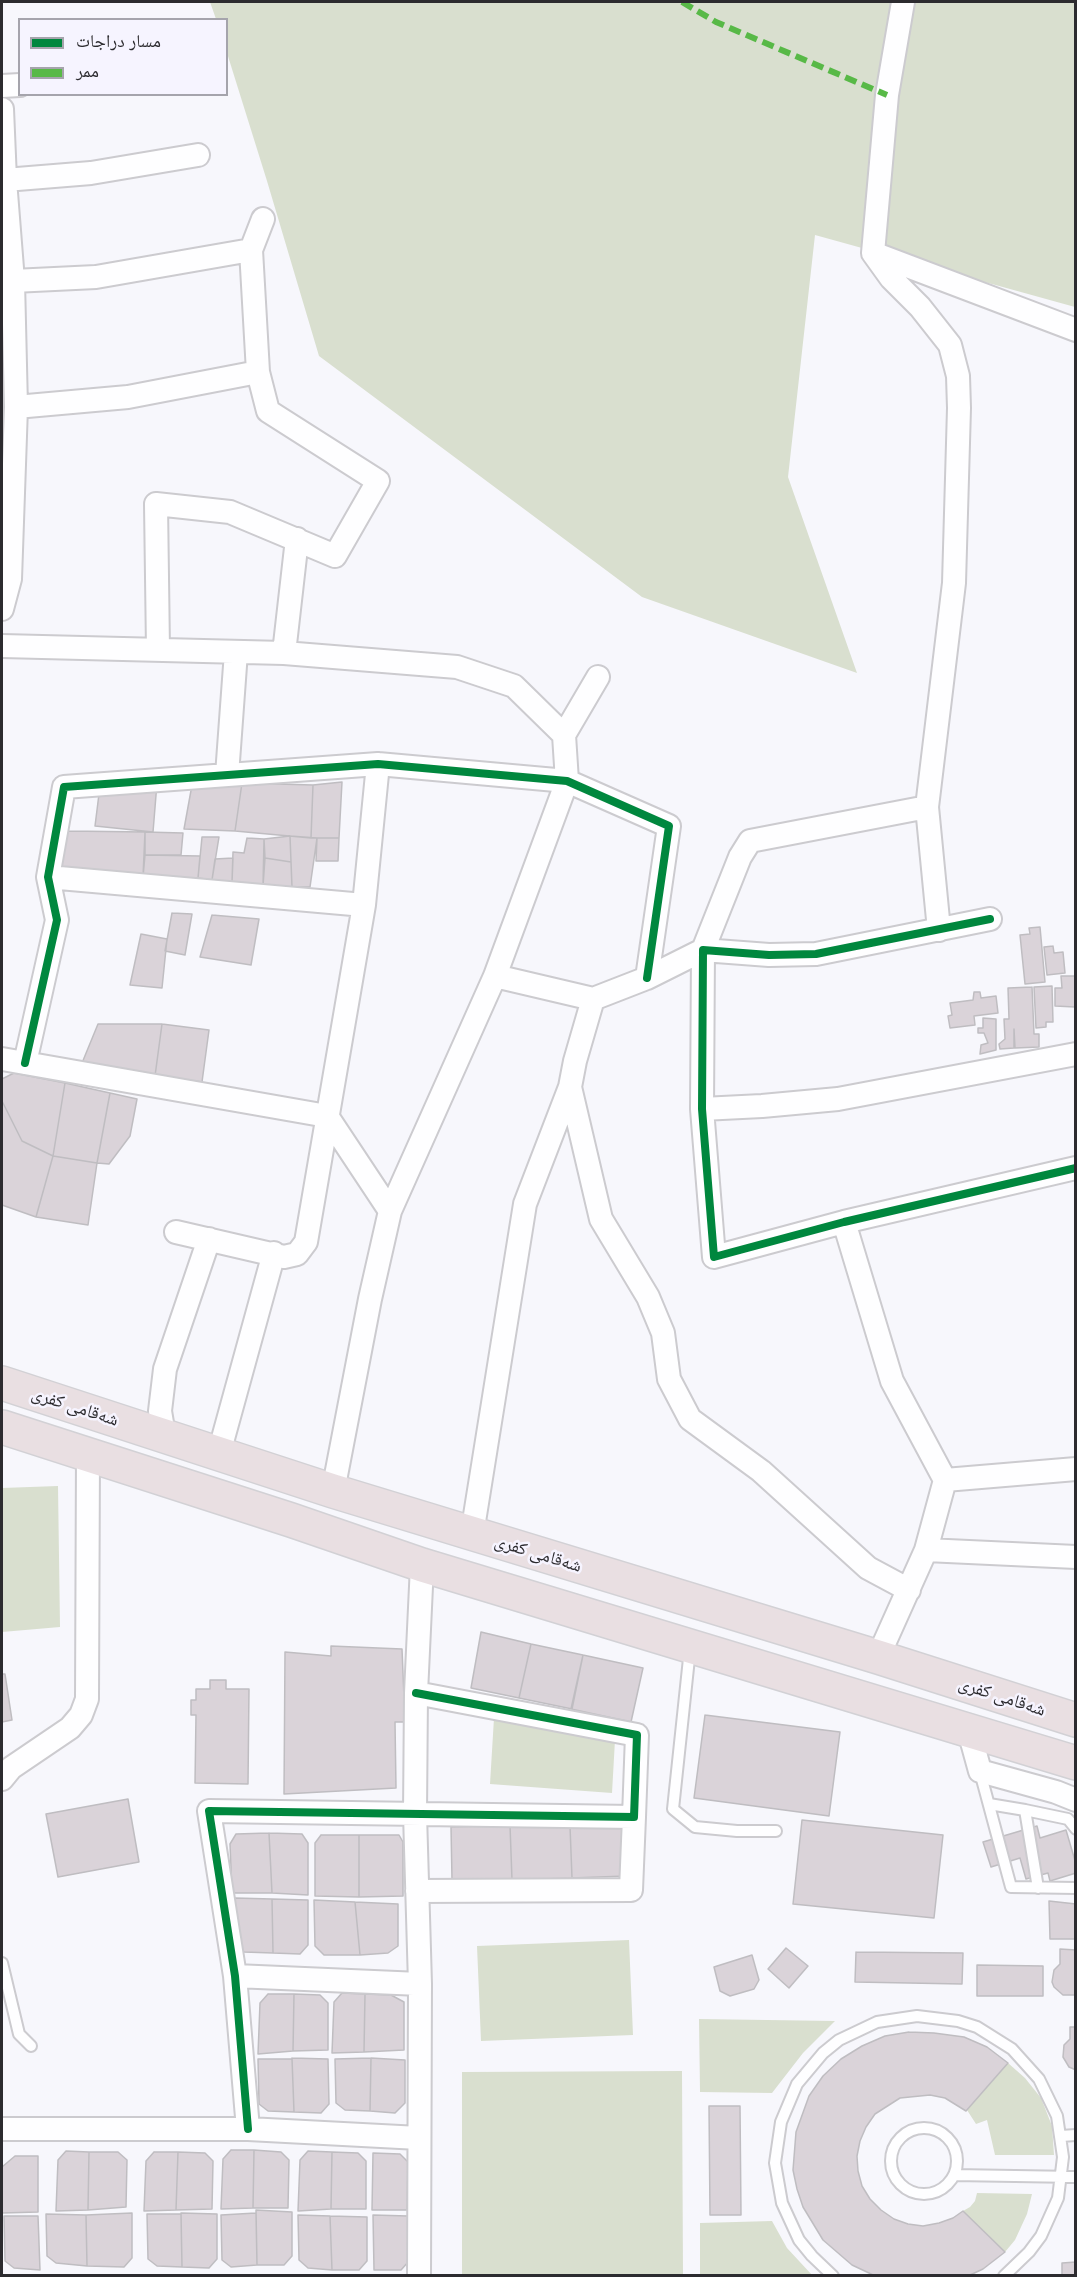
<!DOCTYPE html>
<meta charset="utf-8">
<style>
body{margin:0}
#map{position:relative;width:1077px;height:2277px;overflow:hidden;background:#f7f7fc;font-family:"Noto Sans","Noto Naskh Arabic",sans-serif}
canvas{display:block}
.frame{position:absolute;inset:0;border:3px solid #2c2b2f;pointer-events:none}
.legend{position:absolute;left:18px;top:18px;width:210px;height:78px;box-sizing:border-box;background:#f6f4ff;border:2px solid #a5a4ac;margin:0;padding:8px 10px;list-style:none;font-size:18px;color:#2c2b2f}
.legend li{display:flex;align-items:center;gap:12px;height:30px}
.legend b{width:30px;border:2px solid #a5a4ac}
</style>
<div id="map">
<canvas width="1077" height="2277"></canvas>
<div class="frame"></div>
<ul class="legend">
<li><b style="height:8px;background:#00873e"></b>مسار دراجات</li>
<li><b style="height:8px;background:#58b947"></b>ممر</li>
</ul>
</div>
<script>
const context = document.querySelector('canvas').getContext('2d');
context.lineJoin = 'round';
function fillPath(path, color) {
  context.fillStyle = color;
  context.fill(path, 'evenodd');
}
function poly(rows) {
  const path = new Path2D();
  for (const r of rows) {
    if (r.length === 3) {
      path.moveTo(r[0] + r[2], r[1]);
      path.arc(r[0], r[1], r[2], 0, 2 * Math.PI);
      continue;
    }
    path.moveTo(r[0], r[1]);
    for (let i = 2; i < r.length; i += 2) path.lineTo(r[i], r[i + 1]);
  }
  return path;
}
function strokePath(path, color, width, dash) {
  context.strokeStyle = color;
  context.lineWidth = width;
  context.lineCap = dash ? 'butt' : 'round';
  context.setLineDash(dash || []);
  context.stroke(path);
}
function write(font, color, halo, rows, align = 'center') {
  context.font = font + ' "Noto Sans","Noto Naskh Arabic",sans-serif';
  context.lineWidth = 5;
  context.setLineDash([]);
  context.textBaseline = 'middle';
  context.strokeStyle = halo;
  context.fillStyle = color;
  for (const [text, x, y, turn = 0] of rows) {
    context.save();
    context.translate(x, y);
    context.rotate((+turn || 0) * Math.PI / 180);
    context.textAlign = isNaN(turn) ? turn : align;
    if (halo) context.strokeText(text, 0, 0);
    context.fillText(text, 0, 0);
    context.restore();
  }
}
fillPath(poly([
 [210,2,1075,2,1075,307,815,235,788,477,857,673,642,597,319,356,267,181,227,53,226,20,216,19],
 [58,1486,60,1627,2,1632,2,1488],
 [494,1718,615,1740,612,1793,490,1784],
 [629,1940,633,2035,481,2041,477,1946],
 [699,2019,835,2021,803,2053,772,2093,700,2092],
 [1008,2063,1025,2078,1041,2098,1052,2126,1054,2155,995,2155,987,2120,976,2124,967,2110],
 [682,2071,683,2275,462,2275,462,2072],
 [977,2193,1032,2194,1027,2214,1015,2240,1005,2252,963,2211,970,2207,975,2201],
 [772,2221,787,2248,812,2275,700,2275,700,2223]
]), '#d9dfcf');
const building = poly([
 [342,782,339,838,311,838,313,785,342,782],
 [157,783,153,832,95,826,100,786,157,783],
 [242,783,313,785,311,838,235,831,242,783],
 [242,783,235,831,184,829,192,785,242,783],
 [68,831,145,832,143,877,52,873,68,831],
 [145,832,183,833,181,855,145,855,145,832],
 [290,836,317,838,310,887,292,887,290,836],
 [290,836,291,862,265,858,264,839,290,836],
 [202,837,219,837,212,880,198,878,202,837],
 [247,838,264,839,263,886,232,882,233,852,244,853,247,838],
 [317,838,339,838,338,861,316,861,317,838],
 [145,855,200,856,198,878,143,877,145,855],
 [233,858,232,882,212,880,215,859,233,858],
 [265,858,291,862,292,887,263,886,265,858],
 [172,913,192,914,185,955,165,951,172,913],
 [212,915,259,919,251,965,200,957,212,915],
 [1040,927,1045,982,1025,984,1020,935,1030,934,1029,928,1040,927],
 [141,934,167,939,162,988,130,985,141,934],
 [1053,946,1054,953,1063,952,1065,973,1047,975,1044,947,1053,946],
 [1061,976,1076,976,1075,1007,1055,1006,1055,988,1062,988,1061,976],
 [1052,986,1053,1022,1046,1022,1046,1027,1036,1028,1034,987,1052,986],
 [1032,987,1034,1034,1039,1034,1039,1047,1015,1048,1014,1029,1014,1048,1000,1049,999,1044,1005,1039,1004,1019,1009,1019,1008,988,1032,987],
 [974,992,980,992,981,998,996,996,998,1013,974,1016,975,1025,950,1028,948,1016,952,1015,950,1003,973,1000,974,992],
 [983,1018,996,1019,996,1050,980,1054,981,1045,988,1043,984,1033,978,1033,978,1028,983,1028,983,1018],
 [98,1024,162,1024,155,1076,82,1063,98,1024],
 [162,1024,209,1030,202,1082,155,1076,162,1024],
 [14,1073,65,1083,53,1156,22,1141,2,1101,2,1079,14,1073],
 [65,1083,110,1093,97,1163,53,1156,65,1083],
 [110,1093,137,1099,130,1136,109,1164,97,1163,110,1093],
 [2,1101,22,1141,53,1156,36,1217,2,1205,2,1101],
 [53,1156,97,1163,88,1225,36,1217,53,1156],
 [481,1632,531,1644,519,1698,471,1688,481,1632],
 [531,1644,583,1655,572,1709,519,1698,531,1644],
 [331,1646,402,1649,405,1722,395,1722,396,1788,284,1794,285,1652,331,1656,331,1646],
 [583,1655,643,1668,631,1722,571,1709,583,1655],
 [2,1674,5,1674,12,1720,2,1722,2,1674],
 [210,1680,226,1680,226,1689,249,1689,248,1784,195,1783,196,1715,191,1715,191,1700,196,1700,196,1689,210,1689,210,1680],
 [705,1715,840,1732,829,1816,694,1798,705,1715],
 [128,1799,139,1862,58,1877,46,1814,128,1799],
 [802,1820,943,1835,934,1918,793,1904,802,1820],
 [510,1825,512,1880,452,1880,451,1827,510,1825],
 [510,1825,570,1826,572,1878,512,1880,510,1825],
 [623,1825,626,1876,572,1878,570,1826,623,1825],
 [1037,1826,1040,1838,1066,1830,1076,1864,1076,1873,1050,1881,1048,1873,1026,1879,1020,1858,991,1867,983,1842,1037,1826],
 [269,1833,302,1834,308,1843,308,1895,272,1893,269,1833],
 [269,1833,272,1893,232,1893,230,1844,236,1834,269,1833],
 [321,1835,359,1835,359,1897,315,1896,315,1843,321,1835],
 [359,1835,399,1835,403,1842,403,1896,359,1897,359,1835],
 [235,1898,272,1899,273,1953,244,1952,235,1945,235,1898],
 [272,1899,308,1900,308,1945,300,1954,273,1953,272,1899],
 [314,1900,355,1902,360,1955,324,1955,315,1946,314,1900],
 [1049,1901,1076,1904,1076,1939,1050,1939,1049,1901],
 [355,1902,398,1904,398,1946,388,1953,360,1955,355,1902],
 [786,1948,808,1966,789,1988,768,1969,786,1948],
 [1060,1949,1076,1950,1075,1995,1063,1995,1054,1987,1052,1982,1054,1970,1060,1964,1060,1949],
 [856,1952,963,1953,962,1984,855,1982,856,1952],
 [752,1955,759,1980,754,1989,730,1996,720,1991,714,1967,752,1955],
 [977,1965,1043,1966,1043,1996,977,1996,977,1965],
 [342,1993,365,1994,364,2052,332,2053,334,2002,342,1993],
 [268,1994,294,1994,293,2051,258,2054,260,2003,268,1994],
 [294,1994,320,1995,328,2003,328,2050,293,2051,294,1994],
 [365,1994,391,1995,404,2002,404,2050,364,2052,365,1994],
 [1070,2027,1076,2027,1076,2070,1069,2067,1063,2057,1064,2045,1070,2039,1070,2027],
 [909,2032,934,2033,964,2037,987,2047,1008,2063,966,2111,945,2098,930,2095,900,2098,875,2114,866,2127,860,2141,857,2156,858,2171,862,2186,870,2199,881,2210,894,2219,908,2224,923,2226,939,2223,953,2218,963,2211,1005,2252,983,2269,968,2276,875,2276,869,2273,852,2265,823,2240,803,2207,797,2189,793,2170,796,2132,809,2096,823,2076,841,2059,862,2046,885,2036,909,2032],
 [292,2058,328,2059,329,2104,321,2113,294,2112,292,2058],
 [371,2058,405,2060,405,2103,395,2113,370,2111,371,2058],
 [371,2058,370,2111,345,2110,336,2103,335,2059,371,2058],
 [258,2059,292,2059,294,2112,268,2111,259,2104,258,2059],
 [709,2106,740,2106,741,2215,710,2215,709,2106],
 [231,2150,254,2150,253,2208,221,2209,223,2159,231,2150],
 [254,2150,281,2152,289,2160,288,2208,253,2208,254,2150],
 [66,2151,89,2152,88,2210,56,2211,58,2160,66,2151],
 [308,2151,332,2152,331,2209,298,2211,300,2160,308,2151],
 [89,2152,118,2152,127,2160,126,2207,88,2210,89,2152],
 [154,2152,178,2152,176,2210,144,2211,146,2161,154,2152],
 [178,2152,205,2153,213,2161,212,2209,176,2210,178,2152],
 [332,2152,358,2153,366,2161,366,2209,331,2209,332,2152],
 [373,2153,400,2154,408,2162,407,2210,372,2210,373,2153],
 [15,2156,38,2156,38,2212,2,2213,2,2167,15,2156],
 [256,2210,292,2212,292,2256,284,2265,257,2265,256,2210],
 [132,2213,132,2258,124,2267,87,2266,86,2215,132,2213],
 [181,2213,217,2214,217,2259,209,2268,182,2267,181,2213],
 [256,2213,257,2265,231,2267,222,2260,221,2215,256,2213],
 [46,2214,86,2215,87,2266,56,2263,47,2256,46,2214],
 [147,2214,181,2214,182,2267,157,2266,148,2259,147,2214],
 [298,2215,330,2216,332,2270,308,2268,299,2260,298,2215],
 [373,2215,408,2216,409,2261,401,2270,374,2270,373,2215],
 [4,2216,38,2216,40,2270,14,2268,5,2261,4,2216],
 [330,2216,367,2217,367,2261,359,2270,332,2270,330,2216],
 [1076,2262,1076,2276,1062,2276,1062,2263,1076,2262]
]);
fillPath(building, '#dad3d9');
strokePath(building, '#bfbdc1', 1.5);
const service = poly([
 [690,1649,673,1809,695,1827,737,1831,776,1831],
 [980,1772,1011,1887,1076,1888],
 [989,1804,1025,1810,1038,1888],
 [1025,1810,1068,1819,1076,1829],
 [2,1963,19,2034,31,2046],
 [924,2161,33],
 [1061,2136,1076,2135],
 [954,2175,1076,2177],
 [833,2276,812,2256,799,2240,782,2203,775,2163,781,2122,797,2084,823,2053,839,2040,877,2022,917,2016,958,2021,977,2027,1012,2049,1039,2079,1057,2116,1063,2157,1058,2198,1041,2236,1029,2252,1004,2276]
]);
const minor = poly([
 [2,86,20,85],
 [2,109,5,180,13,281,16,407,10,579,2,609],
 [5,180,91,173,198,155],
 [873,253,887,95,903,2],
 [13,281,96,277,251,250],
 [16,407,128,397,258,372],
 [2,646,284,653,457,667,514,686,564,735],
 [158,650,156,504,230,512,335,556,378,481,268,411,258,372,251,250,263,219],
 [284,653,297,539],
 [227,775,236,652],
 [48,877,364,905],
 [990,919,816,954,769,955,703,950,702,1109,714,1257,844,1222,1076,1168],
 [939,930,927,807,954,583,959,408,958,376,950,345,920,307,891,278,873,253,1076,330],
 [495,976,593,999,647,978,703,950,740,857,750,841,927,807],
 [2,1059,327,1116,390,1211],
 [25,1063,57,920,48,877,64,787,378,764,567,781,669,826,647,978],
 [570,1087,601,1219,648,1297,663,1333,669,1379,690,1419,761,1471,868,1568,909,1590],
 [702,1109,762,1106,838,1099,1076,1054],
 [844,1222,892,1381,945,1480],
 [176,1232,284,1257,297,1254,306,1242,364,905,378,764],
 [164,1435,160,1411,165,1369,209,1239],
 [219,1453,274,1253],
 [333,1491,370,1299,390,1211,495,976,567,781,564,735,598,677],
 [472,1534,525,1204,570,1087,575,1061,593,999],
 [926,1550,1076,1557],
 [878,1657,926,1550,945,1480,1076,1469],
 [969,1731,980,1771,1056,1792,1076,1800],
 [2,1779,11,1768,70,1728,81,1715,87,1699,88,1454],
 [417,1891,631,1890,634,1817],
 [235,1976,420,1984],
 [2,2129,248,2129,419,2138],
 [248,2129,235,1976,209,1811,634,1817,637,1735,416,1693],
 [419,2276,420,1984,415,1814,416,1693,422,1565]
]);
const trunk = poly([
 [2,1383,333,1491,878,1657,1076,1720],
 [2,1427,291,1520,422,1565,1076,1763]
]);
strokePath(service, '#cccbcf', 14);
strokePath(minor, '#cccbcf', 26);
strokePath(trunk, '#d2d1d5', 36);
strokePath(service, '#fefeff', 10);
strokePath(minor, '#fefeff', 22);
strokePath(trunk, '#e9dfe2', 33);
strokePath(poly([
 [682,2,716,22,887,95]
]), '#58b947', 6, [12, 6]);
strokePath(poly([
 [990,919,816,954,769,955,703,950,702,1109,714,1257,844,1222,1076,1168],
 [25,1063,57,920,48,877,64,787,378,764,567,781,669,826,647,978],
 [248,2129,235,1976,209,1811,634,1817,637,1735,416,1693]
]), '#00873e', 8);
write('18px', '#2c2b2f', '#f6f4ff', [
 ["شەقامی کفری",75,1407,18],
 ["شەقامی کفری",538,1554,17],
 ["شەقامی کفری",1002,1697,18]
]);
</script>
